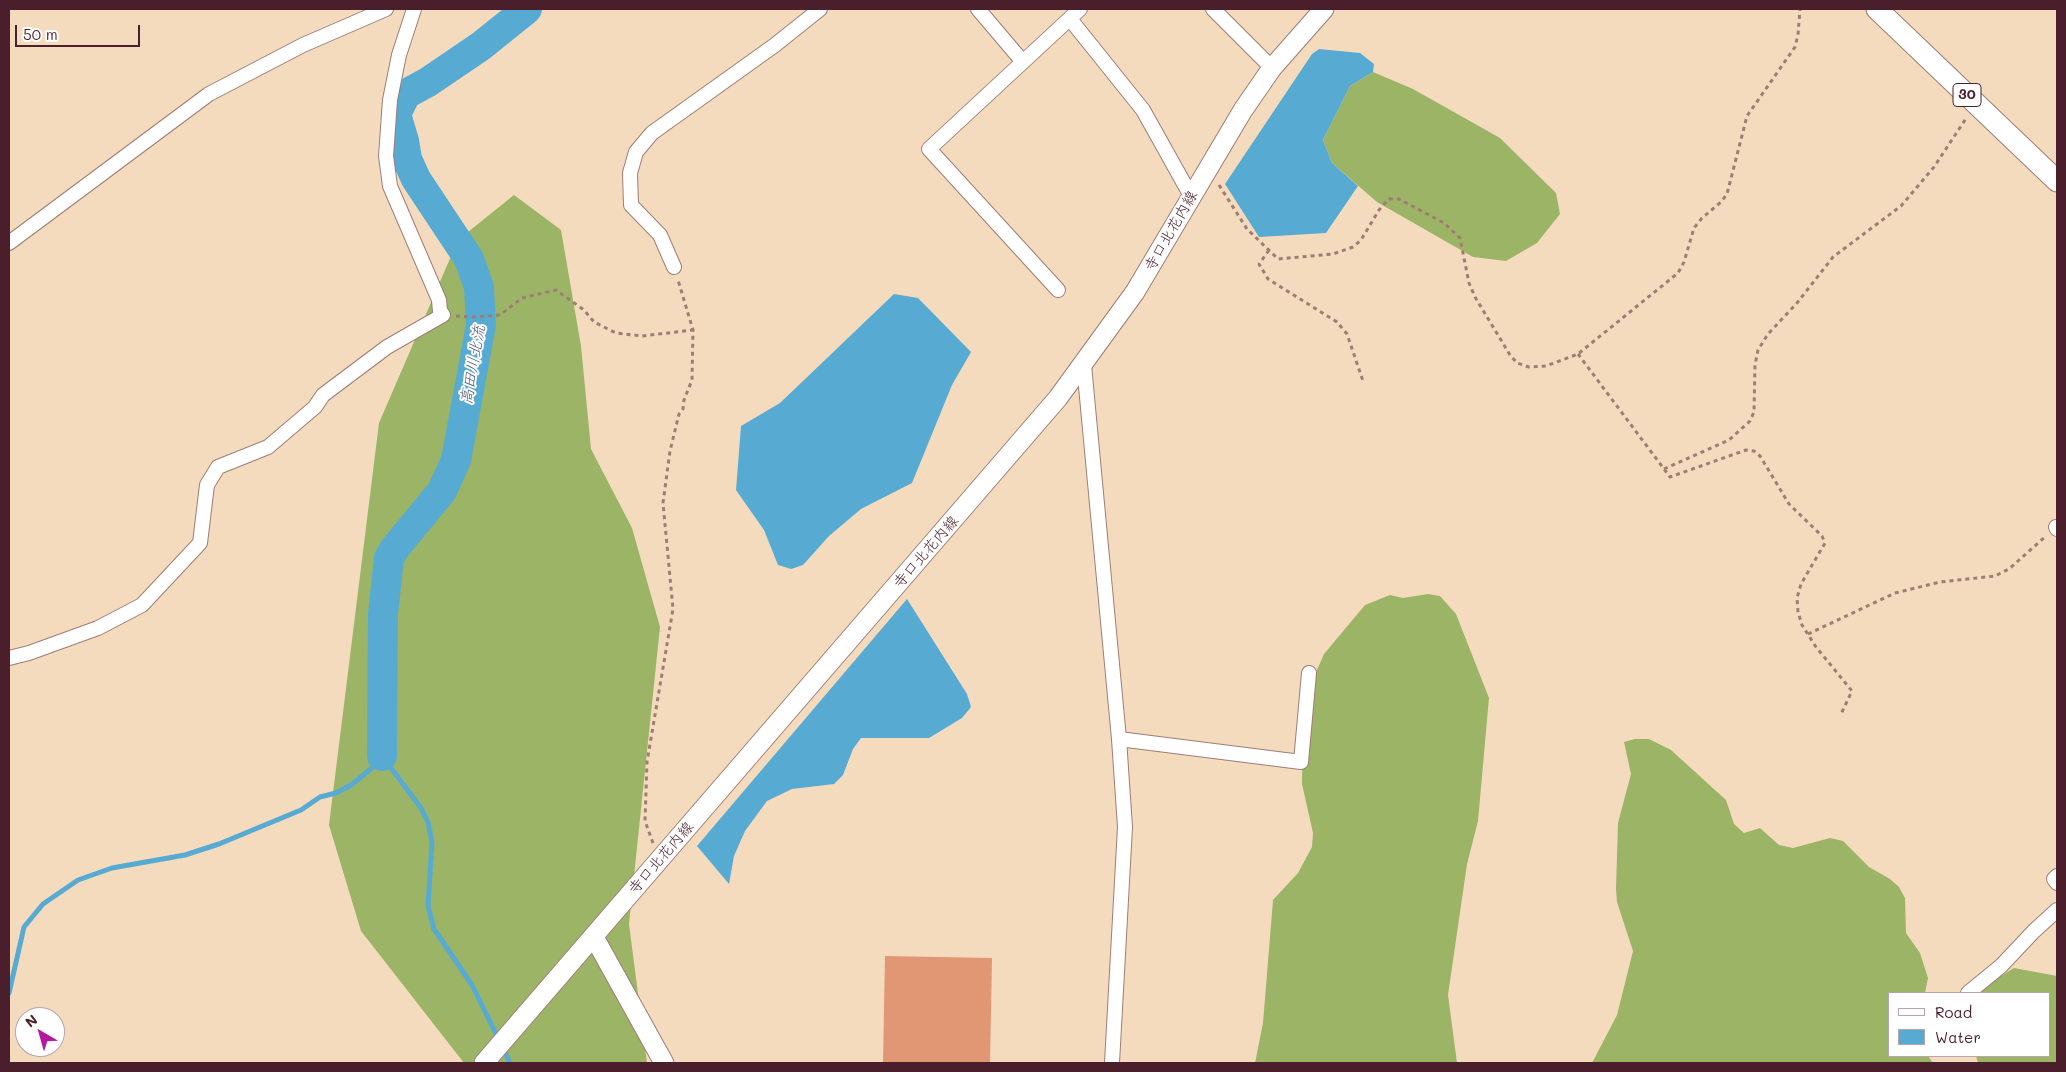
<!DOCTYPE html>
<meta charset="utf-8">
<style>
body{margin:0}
#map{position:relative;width:2066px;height:1072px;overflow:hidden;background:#f4dbbe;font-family:Mali,sans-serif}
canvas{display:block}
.frame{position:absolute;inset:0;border:10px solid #4a1f2b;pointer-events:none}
.legend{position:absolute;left:1888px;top:992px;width:162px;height:65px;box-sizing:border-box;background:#fff;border:1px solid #b7a5aa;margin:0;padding:6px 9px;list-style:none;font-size:15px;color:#4a1f2b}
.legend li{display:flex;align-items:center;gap:10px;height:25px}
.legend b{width:25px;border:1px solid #b7a5aa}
.north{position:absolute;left:15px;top:1007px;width:50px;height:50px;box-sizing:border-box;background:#fff;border:1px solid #b7a5aa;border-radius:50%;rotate:322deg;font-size:14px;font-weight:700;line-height:20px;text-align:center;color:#4a1f2b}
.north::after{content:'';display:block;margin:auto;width:18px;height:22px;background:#b5179e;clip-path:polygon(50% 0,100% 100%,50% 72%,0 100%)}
.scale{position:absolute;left:15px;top:25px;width:125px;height:22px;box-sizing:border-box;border:2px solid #4a1f2b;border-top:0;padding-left:6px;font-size:15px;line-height:18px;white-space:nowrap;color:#4a1f2b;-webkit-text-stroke:4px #fff;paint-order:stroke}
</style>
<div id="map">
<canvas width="2066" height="1072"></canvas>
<div class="frame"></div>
<ul class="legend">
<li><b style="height:6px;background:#fff"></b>Road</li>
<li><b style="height:14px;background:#57abd3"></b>Water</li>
</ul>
<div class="north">N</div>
<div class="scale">50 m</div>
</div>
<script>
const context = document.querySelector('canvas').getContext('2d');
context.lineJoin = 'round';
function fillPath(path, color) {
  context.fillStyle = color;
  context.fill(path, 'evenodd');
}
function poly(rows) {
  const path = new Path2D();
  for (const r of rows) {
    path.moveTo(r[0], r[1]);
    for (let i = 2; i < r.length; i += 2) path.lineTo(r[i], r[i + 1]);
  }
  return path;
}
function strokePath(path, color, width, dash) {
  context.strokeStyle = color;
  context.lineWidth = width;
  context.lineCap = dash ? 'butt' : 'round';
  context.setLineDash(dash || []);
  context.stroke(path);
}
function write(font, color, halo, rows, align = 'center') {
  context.font = font + ' Mali,"Klee One",sans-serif';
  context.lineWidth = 4;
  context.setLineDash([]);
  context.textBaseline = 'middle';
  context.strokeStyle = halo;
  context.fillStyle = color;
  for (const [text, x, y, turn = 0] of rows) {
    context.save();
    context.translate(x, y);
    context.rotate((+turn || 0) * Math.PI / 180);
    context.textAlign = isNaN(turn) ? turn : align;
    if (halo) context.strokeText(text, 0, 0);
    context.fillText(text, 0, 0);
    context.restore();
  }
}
fillPath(poly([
 [1373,72,1413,89,1500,138,1556,193,1560,214,1537,243,1506,261,1473,257,1377,202,1332,163,1323,140,1350,86],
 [514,195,561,230,581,346,591,449,632,528,660,627,629,924,647,1063,464,1063,361,931,329,825,379,423,458,240],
 [1428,594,1440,596,1456,614,1489,698,1478,821,1467,864,1448,995,1457,1063,1255,1063,1263,1023,1273,900,1298,873,1312,847,1313,833,1302,784,1303,702,1324,654,1365,605,1390,595,1403,598],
 [1635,739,1649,739,1671,750,1726,800,1734,824,1744,833,1760,828,1779,845,1793,848,1830,838,1843,841,1869,867,1890,879,1899,887,1905,898,1906,933,1920,953,1928,978,1925,993,1890,993,1890,1056,1928,1056,1933,1063,1592,1063,1617,1015,1633,951,1617,902,1616,889,1618,823,1631,774,1624,742],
 [2014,968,2057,976,2057,1063,1978,1063,1976,1056,2050,1056,2050,993,1980,993,1982,988]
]), '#9cb466');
fillPath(poly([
 [1319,49,1360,53,1374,64,1373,72,1350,86,1323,140,1332,163,1358,186,1326,233,1259,237,1225,184,1312,54],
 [894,294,918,298,971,352,952,385,912,483,861,509,829,536,803,565,791,569,778,565,764,530,736,490,741,426,780,403],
 [907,599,967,694,971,707,962,718,929,738,861,738,853,749,843,775,834,784,792,789,767,801,745,831,734,856,729,884,697,846]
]), '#57abd3');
strokePath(poly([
 [9,993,24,927,43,904,78,880,112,868,185,855,219,844,301,810,320,797,336,793,351,785,372,768,382,756,421,808,428,822,432,842,428,906,434,929,472,985,499,1040],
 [503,1048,510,1063]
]), '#57abd3', 5);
strokePath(poly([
 [382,756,383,614,389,558,395,548,442,491,456,460,481,325,479,287,469,259,416,179,407,159,404,141,396,114,406,94,428,82,481,46,527,9]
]), '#57abd3', 30);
fillPath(poly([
 [885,956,992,958,990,1063,883,1063]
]), '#e19773');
const street = poly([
 [978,9,1023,62],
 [1213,9,1272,68],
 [1070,19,1143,110,1191,196],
 [9,243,209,94,303,45,386,9],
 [674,267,660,235,631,205,630,173,636,152,652,133,775,45,820,9],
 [1058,290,929,149,1080,9],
 [1084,365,1119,739,1125,827,1112,1063],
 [2056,527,2057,529],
 [9,658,29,653,98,628,142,605,200,543,207,485,218,467,268,447,315,407,323,395,387,347,443,315,440,311,439,300,390,186,386,156,390,100,399,55,414,9],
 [1119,739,1301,762,1309,673],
 [2057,876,2054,879,2057,883],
 [1968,993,2001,966,2034,931,2057,910]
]);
const secondary = poly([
 [594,937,664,1063],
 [484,1063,1058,398,1135,292,1243,110,1272,68,1324,9]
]);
const primary = poly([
 [1877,9,2057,181]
]);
strokePath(street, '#9f7d74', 16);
strokePath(secondary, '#9f7d74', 21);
strokePath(primary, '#9f7d74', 23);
strokePath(poly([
 [1219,185,1247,229,1278,259,1333,254,1353,247,1361,240,1379,210,1389,199,1399,199,1444,223,1460,238,1469,283,1475,297,1510,355,1517,363,1529,367,1546,366,1578,354,1678,273,1684,262,1694,228,1702,218,1721,202,1727,194,1747,116,1795,47,1798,35,1800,9],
 [1269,250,1259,264,1268,279,1337,322,1347,334,1363,381],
 [456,316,474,317,500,315,522,298,556,290,584,310,594,322,616,333,642,336,693,330],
 [1578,354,1670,477,1746,450,1754,451,1760,456,1789,504,1822,536,1825,543,1801,584,1797,598,1798,612,1802,625,1816,647,1852,691,1841,714],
 [1664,469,1729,440,1750,421,1754,412,1755,365,1758,350,1768,334,1797,303,1833,257,1901,206,1934,167,1967,117],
 [1808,634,1895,593,1940,582,1995,576,2009,569,2046,536],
 [653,843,645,821,647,762,673,609,663,503,670,451,679,414,683,409,684,400,692,380,693,330,678,280]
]), '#9f7d74', 3, [4, 4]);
strokePath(street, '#fff', 14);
strokePath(secondary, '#fff', 19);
strokePath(primary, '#fff', 21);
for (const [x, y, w] of [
 [1967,95,28]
]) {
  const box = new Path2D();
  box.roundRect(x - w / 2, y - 11.5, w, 23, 4);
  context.fillStyle = '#fff';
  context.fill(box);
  strokePath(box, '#4a1f2b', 1);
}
write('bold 14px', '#4a1f2b', null, [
 ["30",1967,95]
]);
write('15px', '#4a1f2b', '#fff', [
 ["寺口北花内線",1171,231,-60],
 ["寺口北花内線",926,552,-49],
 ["寺口北花内線",661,858,-49]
]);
write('italic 16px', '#505e77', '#fff', [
 ["高田川北流",473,365,-80]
]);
</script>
